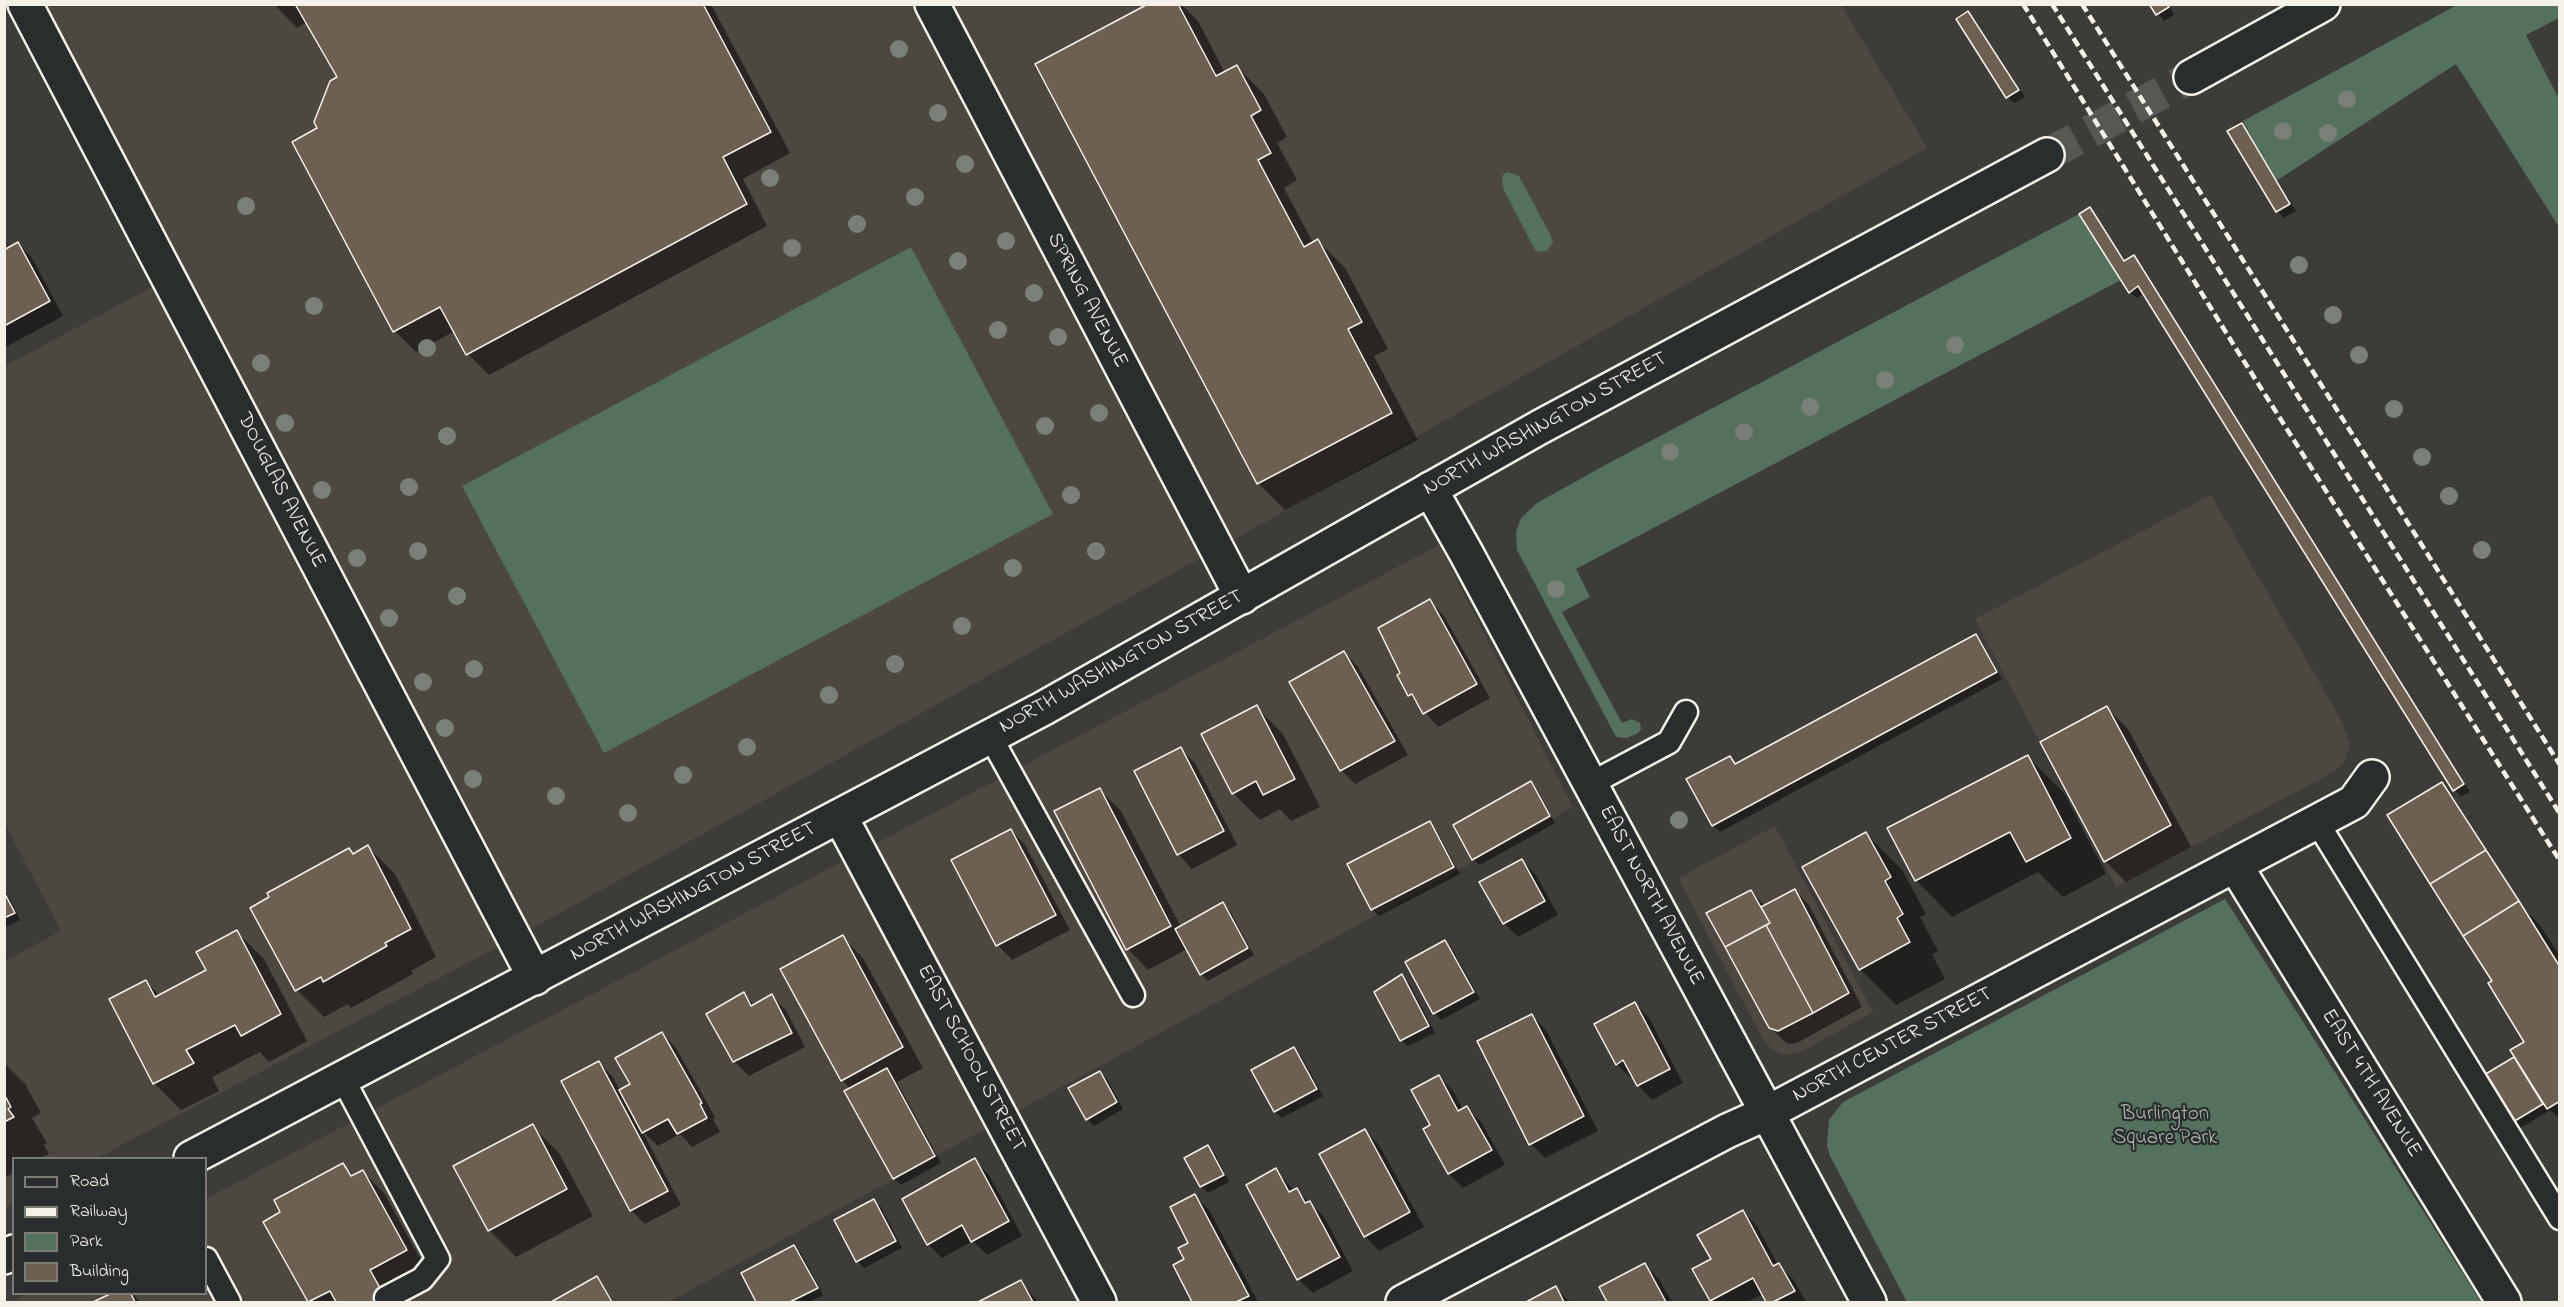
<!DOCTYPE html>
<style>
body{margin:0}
#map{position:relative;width:2564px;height:1307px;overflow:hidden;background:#3e3c39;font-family:"Indie Flower",sans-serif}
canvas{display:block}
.frame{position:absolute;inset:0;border:6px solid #f4f1e8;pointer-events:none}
.legend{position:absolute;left:12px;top:1157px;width:195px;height:138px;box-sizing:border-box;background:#2a2d2e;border:2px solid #7b7b78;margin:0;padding:8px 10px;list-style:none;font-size:18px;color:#f4f1e8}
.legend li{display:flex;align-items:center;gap:12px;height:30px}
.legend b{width:30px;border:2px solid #7b7b78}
</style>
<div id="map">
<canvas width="2564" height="1307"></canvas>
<div class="frame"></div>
<ul class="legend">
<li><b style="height:8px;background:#2a2d2e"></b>Road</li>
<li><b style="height:8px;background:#f4f1e8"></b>Railway</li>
<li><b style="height:16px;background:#54705f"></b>Park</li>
<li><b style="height:16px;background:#6d6053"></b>Building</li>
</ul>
</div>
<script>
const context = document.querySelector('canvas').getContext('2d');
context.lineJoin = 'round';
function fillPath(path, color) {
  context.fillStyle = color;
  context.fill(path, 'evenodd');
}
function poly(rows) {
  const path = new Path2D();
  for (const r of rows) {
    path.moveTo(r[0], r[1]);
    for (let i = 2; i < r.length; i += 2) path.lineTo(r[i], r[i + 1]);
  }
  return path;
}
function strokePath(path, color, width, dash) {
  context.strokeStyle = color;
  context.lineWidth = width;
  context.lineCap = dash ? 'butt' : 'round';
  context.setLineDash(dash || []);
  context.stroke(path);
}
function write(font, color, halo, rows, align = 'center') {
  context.font = font + ' "Indie Flower",sans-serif';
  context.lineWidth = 4.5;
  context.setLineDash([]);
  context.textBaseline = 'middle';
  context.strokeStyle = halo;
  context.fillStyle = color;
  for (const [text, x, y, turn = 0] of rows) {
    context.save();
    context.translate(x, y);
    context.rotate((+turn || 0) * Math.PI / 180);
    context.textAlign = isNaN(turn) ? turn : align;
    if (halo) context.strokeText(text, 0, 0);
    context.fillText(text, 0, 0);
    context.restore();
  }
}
fillPath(poly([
 [29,5,1841,5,1927,148,1226,544,517,937,97,1158,14,1158,13,1203,5,1208,5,961,61,931,5,824,5,366,171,277],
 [2211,495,2341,720,2350,745,2344,762,2334,772,2116,887,1975,619],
 [1439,545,1573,807,669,1302,10,1302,27,1294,206,1294,206,1199],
 [1775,826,1873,1012,1801,1052,1784,1055,1772,1050,1761,1036,1678,878]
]), '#4c4741');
fillPath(poly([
 [2457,5,2559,5,2559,18,2526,35,2559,99,2559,227,2456,64,2276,181,2243,121],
 [1507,172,1519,176,1551,236,1553,242,1547,251,1539,252,1535,250,1503,188,1502,176],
 [2079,214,2121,280,1576,569,1590,597,1562,612,1622,723,1632,719,1640,723,1641,729,1638,733,1627,738,1616,737,1517,550,1516,532,1521,518,1537,503,1607,464],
 [911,247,1053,514,604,753,462,486],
 [2225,899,2481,1302,1907,1302,1830,1156,1827,1146,1829,1120,1843,1102]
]), '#54705f');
fillPath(poly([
 [274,4,711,4,790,153,743,179,767,226,489,375,468,354,455,331,416,352,395,331,294,143,319,129,339,78,307,22,297,28],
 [1151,4,1181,4,1198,21,1225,73,1237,67,1264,94,1287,137,1277,143,1297,180,1284,188,1313,243,1318,241,1345,268,1388,349,1374,356,1418,440,1285,510,1258,483],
 [2151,4,2168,4,2174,15,2164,21],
 [1968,13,1975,20,2025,97,2014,103,2008,97],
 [2242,125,2248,132,2296,211,2284,218,2277,211],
 [2090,209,2126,261,2133,257,2140,263,2470,792,2461,796,2455,790,2145,293,2137,298,2130,292],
 [18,244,32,258,63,316,4,348,4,251],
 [1430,601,1444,616,1490,698,1438,727,1410,695,1380,629],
 [1975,636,1982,643,2002,679,1720,832,1713,825,1730,757,1737,765],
 [1344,652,1358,667,1408,755,1355,784,1341,770],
 [1256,707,1283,734,1320,807,1291,821,1280,809,1260,820,1233,793],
 [2107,708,2128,729,2191,847,2126,882,2105,861],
 [1181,749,1195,763,1237,845,1192,869,1178,854],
 [2028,757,2064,793,2106,874,2063,897,2038,872,1952,917,1916,880],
 [1530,783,1537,790,1555,823,1480,865,1473,859],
 [2442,784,2449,790,2525,910,2539,924,2560,956,2560,1119,2550,1110,2521,1128,2514,1121,2513,1059,2520,1063,2526,1042,2494,982],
 [1100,790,1121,811,1181,927,1223,904,1230,911,1254,955,1208,981,1201,974,1187,949,1148,970,1128,949],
 [1429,823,1436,830,1460,874,1379,916,1372,909],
 [1011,830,1025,845,1070,930,1012,960,998,945,953,860],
 [1866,834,1902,870,1926,914,1920,917,1938,951,1932,954,1945,979,1896,1005,1860,969],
 [368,847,395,874,436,957,411,971,413,974,351,1008,348,1004,324,1017,297,990,349,850,354,855],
 [1522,861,1536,875,1558,915,1518,937,1504,923],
 [4,888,20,920,4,928],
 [1751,891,1765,906,1795,891,1809,905,1862,1007,1797,1043,1789,1044,1785,1042,1770,1027],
 [237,932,264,959,307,1041,269,1062,260,1052,212,1077,219,1091,181,1110,154,1083,111,1000,146,982,160,996,208,971],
 [842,937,863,958,923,1068,897,1082,941,1163,901,1185,894,1178,851,1089,842,1080],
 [1445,942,1452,949,1480,999,1441,1020,1435,1013,1407,963],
 [1402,976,1409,983,1435,1033,1408,1046,1401,1040],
 [744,994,755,1006,771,996,786,1010,805,1047,749,1076,735,1062,708,1014],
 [1635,1004,1649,1018,1683,1083,1652,1100,1638,1085,1633,1076,1631,1078,1617,1064],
 [1532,1015,1546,1030,1598,1131,1545,1158,1531,1144],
 [662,1033,676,1048,715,1117,713,1119,720,1132,692,1147,680,1134,658,1146,642,1131,681,1205,645,1224,631,1210,599,1063,613,1077,620,1091,632,1084],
 [1294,1049,1301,1056,1323,1096,1282,1118,1275,1111],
 [4,1063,25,1084,41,1113,32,1118,47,1143,44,1145,49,1154,40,1158,14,1158,14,1173,4,1178],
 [1100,1072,1107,1079,1123,1109,1094,1126,1087,1119],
 [1439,1076,1453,1091,1463,1110,1467,1108,1481,1122,1505,1165,1463,1188,1449,1174,1425,1129,1432,1126],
 [532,1126,559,1153,593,1216,516,1257,489,1230],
 [1365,1131,1379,1145,1424,1227,1379,1251,1365,1236,1321,1155],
 [1208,1147,1215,1154,1229,1182,1208,1193,1201,1186],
 [974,1160,989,1175,1022,1236,987,1255,973,1241,942,1258,928,1244],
 [343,1164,354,1176,363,1172,384,1193,427,1271,396,1302,310,1302,265,1222,282,1213],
 [1276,1170,1294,1191,1296,1190,1324,1217,1353,1271,1313,1293,1298,1279],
 [1195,1196,1209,1210,1258,1302,1194,1302,1175,1266,1186,1260,1190,1244],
 [874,1201,881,1207,902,1248,864,1268,857,1261],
 [1743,1212,1757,1226,1778,1265,1793,1279,1806,1302,1768,1302,1763,1294,1747,1302,1714,1302,1711,1300,1713,1260],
 [794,1247,801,1253,823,1295,810,1302,758,1302,743,1274],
 [1645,1265,1659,1279,1672,1302,1609,1302,1601,1288],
 [597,1278,614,1302,554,1302],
 [1021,1282,1038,1302,981,1302],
 [1555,1288,1570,1302,1529,1302],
 [114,1294,132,1294,141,1302,96,1302]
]), '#0007');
const building = poly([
 [295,4,703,4,771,132,723,157,747,204,466,355,440,307,393,332,292,142,317,128,314,122,330,81,337,77,295,4],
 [1148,4,1178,4,1216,76,1237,65,1261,110,1251,116,1271,153,1258,160,1304,247,1318,239,1362,322,1348,329,1392,413,1257,484,1035,64,1148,4],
 [2149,4,2167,4,2169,7,2156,15,2149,4],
 [1968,11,2019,90,2006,98,1956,19,1968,11],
 [2242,123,2290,204,2276,212,2227,131,2242,123],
 [2090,207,2124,261,2134,255,2464,784,2453,791,2138,286,2129,293,2079,214,2090,207],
 [18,242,50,301,4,326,4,250,18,242],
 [1430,599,1477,684,1423,714,1412,694,1408,696,1397,675,1400,673,1378,628,1430,599],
 [1976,634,1997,672,1712,826,1686,779,1730,756,1735,764,1976,634],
 [1344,651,1395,741,1340,771,1289,682,1344,651],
 [1257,705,1295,779,1263,795,1256,781,1232,794,1201,734,1257,705],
 [2107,706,2171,825,2104,862,2040,742,2107,706],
 [1181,747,1224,831,1177,855,1134,771,1181,747],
 [2028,755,2071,838,2026,862,2010,832,1915,881,1887,828,2028,755],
 [1531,781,1550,816,1472,860,1453,825,1531,781],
 [2442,782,2486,850,2430,884,2387,815,2442,782],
 [1100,788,1171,926,1126,950,1054,811,1100,788],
 [1430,821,1454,867,1371,910,1347,864,1430,821],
 [1011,829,1056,915,996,946,951,860,1011,829],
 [1866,832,1891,877,1885,881,1903,914,1897,918,1910,942,1859,970,1802,867,1866,832],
 [368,845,411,929,385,943,387,946,323,982,321,977,295,991,250,908,269,897,267,893,349,848,353,854,368,845],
 [2486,850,2519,901,2463,936,2430,884,2486,850],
 [1522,859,1545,901,1503,924,1479,882,1522,859],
 [1795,889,1849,993,1813,1013,1766,925,1770,923,1761,907,1795,889],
 [1751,890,1770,923,1725,947,1706,913,1751,890],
 [4,892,15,913,4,918,4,892],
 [2519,901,2560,967,2560,1101,2547,1109,2510,1050,2524,1042,2488,983,2492,981,2463,936,2519,901],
 [1223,902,1248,948,1200,975,1175,929,1223,902],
 [1766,925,1813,1013,1778,1031,1769,1028,1725,947,1766,925],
 [237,930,281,1014,241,1036,235,1025,186,1050,194,1063,153,1084,109,999,146,980,155,997,206,970,196,952,237,930],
 [843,935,903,1047,841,1081,780,969,843,935],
 [1445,940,1474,992,1433,1014,1405,962,1445,940],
 [1402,974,1429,1026,1400,1041,1374,992,1402,974],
 [744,992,751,1006,772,994,792,1033,733,1062,706,1014,744,992],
 [1635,1002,1670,1069,1637,1086,1623,1060,1616,1065,1594,1024,1635,1002],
 [1532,1014,1584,1116,1529,1145,1477,1041,1532,1014],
 [662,1032,702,1103,700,1104,707,1118,677,1134,668,1119,642,1133,619,1090,630,1084,615,1058,662,1032],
 [1294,1047,1317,1089,1274,1112,1251,1070,1294,1047],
 [2514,1057,2543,1104,2513,1122,2484,1075,2514,1057],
 [599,1061,668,1191,630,1211,561,1081,599,1061],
 [887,1068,935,1156,893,1179,844,1091,887,1068],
 [1100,1071,1117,1102,1086,1120,1068,1088,1100,1071],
 [1439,1075,1458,1111,1467,1106,1492,1150,1448,1174,1423,1129,1430,1125,1411,1090,1439,1075],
 [4,1094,11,1107,8,1109,14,1117,4,1122,4,1094],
 [533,1124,567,1189,488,1231,453,1166,533,1124],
 [1365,1129,1410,1212,1364,1237,1319,1154,1365,1129],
 [1208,1145,1224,1175,1200,1187,1184,1158,1208,1145],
 [975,1158,1009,1221,971,1242,962,1225,927,1245,902,1199,975,1158],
 [343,1163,351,1176,363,1170,407,1250,370,1270,388,1302,336,1302,330,1291,308,1302,263,1222,280,1212,274,1200,343,1163],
 [1276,1168,1289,1192,1297,1188,1305,1203,1310,1201,1340,1257,1297,1280,1246,1185,1276,1168],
 [1195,1194,1249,1296,1236,1302,1192,1302,1173,1265,1184,1259,1178,1248,1188,1243,1170,1207,1195,1194],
 [874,1199,896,1241,856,1262,834,1220,874,1199],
 [1743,1210,1773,1266,1779,1263,1795,1291,1773,1302,1766,1302,1753,1278,1710,1301,1692,1269,1711,1259,1697,1235,1743,1210],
 [794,1245,818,1288,790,1302,756,1302,741,1273,794,1245],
 [1645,1263,1666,1302,1607,1302,1599,1287,1645,1263],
 [597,1276,612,1302,551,1302,597,1276],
 [1021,1280,1033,1302,978,1302,1021,1280],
 [1556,1286,1564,1302,1526,1302,1556,1286],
 [110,1294,131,1294,135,1302,93,1302,110,1294]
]);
fillPath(building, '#6d6053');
strokePath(building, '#f4f1e8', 1.5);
strokePath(poly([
 [2047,155,2191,77]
]), '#595753', 33, [33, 16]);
const lane = poly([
 [990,736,1133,995],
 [1590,784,1669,742,1686,712],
 [2317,822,2560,1218],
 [343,1079,438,1259,422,1279,386,1298],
 [206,1259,229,1302]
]);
const street = poly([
 [25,4,535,978],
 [932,4,1242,597],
 [1430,489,1465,551,1869,1302],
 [840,816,1099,1302],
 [2235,865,2504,1302],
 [1403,1302,1727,1131,1767,1113,2354,802,2372,777]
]);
const secondary = poly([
 [2191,77,2323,4],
 [191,1158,1044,708,1540,427,2047,155],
 [4,1257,14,1252]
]);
strokePath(lane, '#f4f1e8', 27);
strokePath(street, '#f4f1e8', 38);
strokePath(secondary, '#f4f1e8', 38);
strokePath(lane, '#2a2d2e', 22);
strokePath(street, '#2a2d2e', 33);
strokePath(secondary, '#2a2d2e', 33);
strokePath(poly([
 [2023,4,2235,347,2560,861],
 [2052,4,2560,814],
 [2082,4,2560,765]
]), '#f4f1e8', 4.5, [9, 4.5]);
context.fillStyle = '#7a8077';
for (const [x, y] of [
 [899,49],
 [2347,99],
 [938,113],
 [2283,131],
 [2328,133],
 [965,164],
 [770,178],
 [915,197],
 [246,206],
 [857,224],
 [1006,241],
 [792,248],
 [958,261],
 [2299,265],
 [1034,293],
 [314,306],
 [2333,315],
 [998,330],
 [1058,337],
 [1955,345],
 [427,348],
 [2359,355],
 [261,363],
 [1885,380],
 [1810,407],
 [2394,409],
 [1099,413],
 [285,423],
 [1045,426],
 [1744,432],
 [447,436],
 [1670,452],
 [2422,457],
 [409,487],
 [322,490],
 [1071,495],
 [2449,496],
 [2482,550],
 [418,551],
 [1096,551],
 [357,558],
 [1013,568],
 [1556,589],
 [457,596],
 [389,618],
 [962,626],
 [895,664],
 [474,669],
 [423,682],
 [829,695],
 [445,728],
 [747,747],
 [683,775],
 [473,779],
 [556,796],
 [628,813],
 [1679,820]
]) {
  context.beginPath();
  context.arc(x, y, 9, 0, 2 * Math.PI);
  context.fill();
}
write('21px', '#f4f1e8', '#2a2d2e', [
 ["SPRING AVENUE",1086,301,62],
 ["NORTH WASHINGTON STREET",1546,425,-29],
 ["DOUGLAS AVENUE",280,491,63],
 ["NORTH WASHINGTON STREET",1122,663,-29],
 ["NORTH WASHINGTON STREET",694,893,-28],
 ["EAST NORTH AVENUE",1650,896,62],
 ["NORTH CENTER STREET",1893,1046,-28],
 ["EAST SCHOOL STREET",970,1059,62],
 ["EAST 4TH AVENUE",2370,1084,58]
]);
write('21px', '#acb7aa', '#2a2d2e', [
 ["Burlington",2165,1116],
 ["Square Park",2165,1140]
]);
</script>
